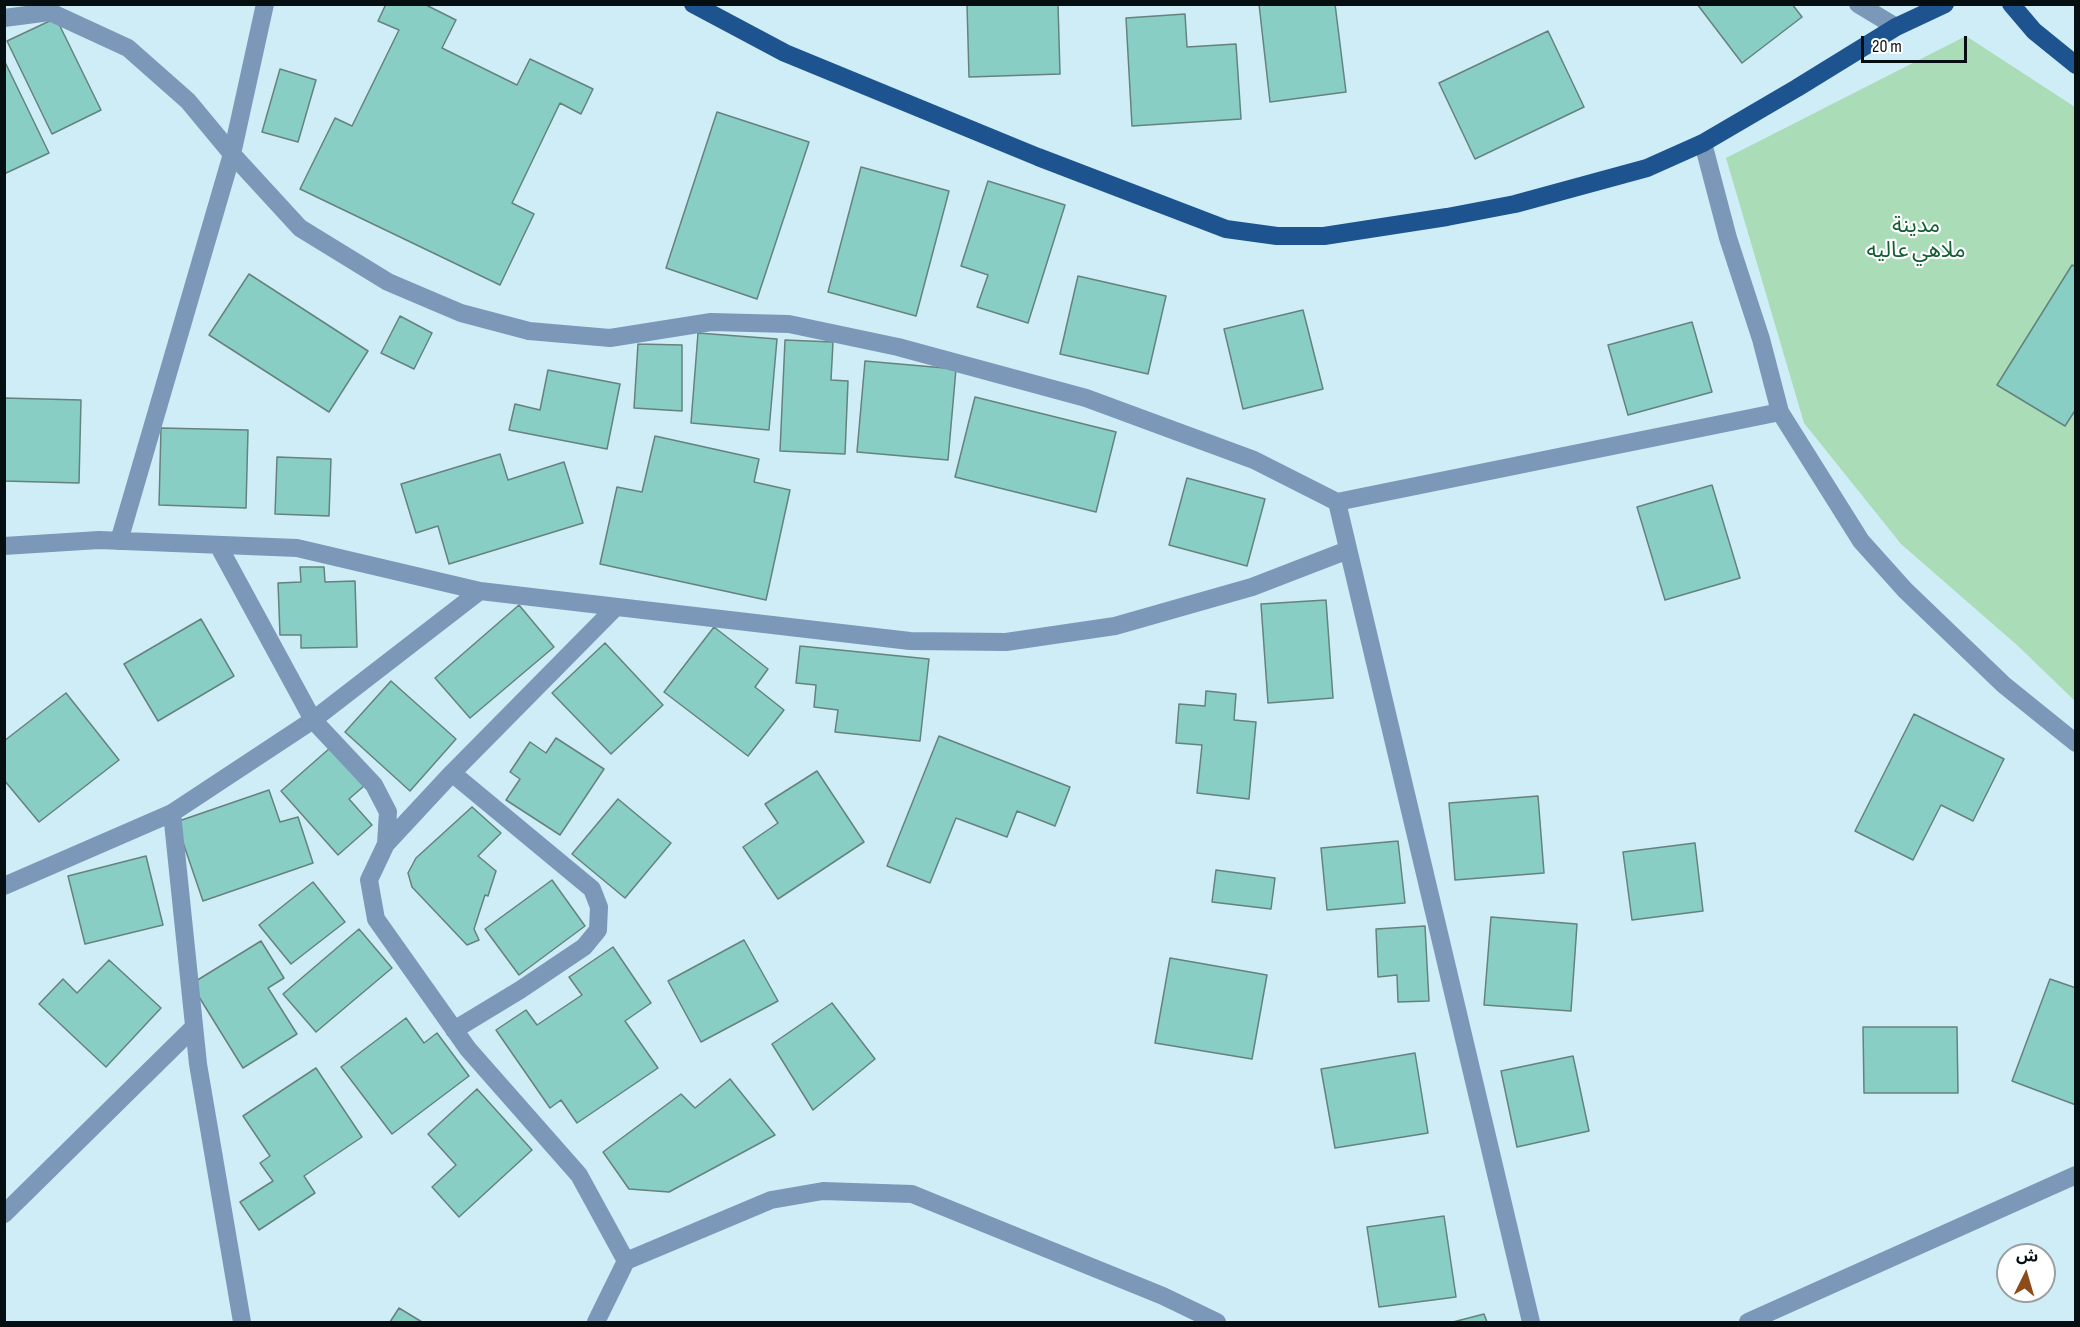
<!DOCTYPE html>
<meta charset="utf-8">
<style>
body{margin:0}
#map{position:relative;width:2080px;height:1327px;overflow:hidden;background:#cfedf6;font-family:"Sofia Sans Condensed","Noto Sans Arabic",sans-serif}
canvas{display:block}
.frame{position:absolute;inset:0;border:6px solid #050e11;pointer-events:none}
.north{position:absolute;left:1996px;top:1243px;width:60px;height:60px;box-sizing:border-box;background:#fff;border:2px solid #9b9fa0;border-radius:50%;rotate:5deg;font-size:16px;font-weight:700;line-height:24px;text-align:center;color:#050e11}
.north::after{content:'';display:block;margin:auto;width:21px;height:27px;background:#8d4b1a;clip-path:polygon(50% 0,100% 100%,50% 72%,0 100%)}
.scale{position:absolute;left:1861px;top:36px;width:106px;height:27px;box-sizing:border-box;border:3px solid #050e11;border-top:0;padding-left:8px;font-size:18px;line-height:21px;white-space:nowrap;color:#050e11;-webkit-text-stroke:4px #fff;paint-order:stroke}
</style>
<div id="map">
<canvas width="2080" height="1327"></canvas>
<div class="frame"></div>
<div class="north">ش</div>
<div class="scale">20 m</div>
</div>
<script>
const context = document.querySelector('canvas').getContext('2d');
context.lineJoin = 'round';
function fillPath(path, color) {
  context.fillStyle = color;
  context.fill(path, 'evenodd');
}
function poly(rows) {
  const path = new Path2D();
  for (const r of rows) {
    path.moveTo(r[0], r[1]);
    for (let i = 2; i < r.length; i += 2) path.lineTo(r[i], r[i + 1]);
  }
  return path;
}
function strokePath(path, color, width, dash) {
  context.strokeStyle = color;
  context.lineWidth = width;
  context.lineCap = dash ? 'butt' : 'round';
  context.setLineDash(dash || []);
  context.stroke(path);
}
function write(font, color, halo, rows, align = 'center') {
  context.font = font + ' "Sofia Sans Condensed","Noto Sans Arabic",sans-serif';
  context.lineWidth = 4.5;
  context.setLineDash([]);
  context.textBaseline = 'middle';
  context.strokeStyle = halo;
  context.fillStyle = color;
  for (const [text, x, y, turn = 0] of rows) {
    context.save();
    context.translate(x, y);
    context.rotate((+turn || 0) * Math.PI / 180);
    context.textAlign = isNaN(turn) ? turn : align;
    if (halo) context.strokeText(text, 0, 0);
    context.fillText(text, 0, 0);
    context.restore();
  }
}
fillPath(poly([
 [1966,36,2075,107,2075,701,2018,646,1901,544,1804,423,1726,158]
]), '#abdcb8');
const building = poly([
 [386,4,424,4,456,20,442,48,517,85,530,59,593,89,581,114,560,103,512,203,534,214,500,285,300,189,335,118,352,126,399,30,378,21,386,4],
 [967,4,1058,4,1060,74,969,77,967,4],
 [1259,4,1335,4,1346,92,1270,102,1259,4],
 [1697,4,1792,4,1802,17,1742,63,1697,4],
 [1185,14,1187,47,1236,44,1241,119,1132,126,1126,18,1185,14],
 [56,18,101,110,52,134,7,41,56,18],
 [1548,31,1584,107,1475,159,1439,83,1548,31],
 [4,60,49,153,4,174,4,60],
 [280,69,316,80,298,142,262,132,280,69],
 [717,112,809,142,757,299,666,268,717,112],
 [861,167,949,191,916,316,828,292,861,167],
 [988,181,1065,205,1028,323,977,307,988,275,961,266,988,181],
 [2072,265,2076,267,2076,409,2065,426,1997,385,2072,265],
 [249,274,368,351,329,412,209,335,249,274],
 [1078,276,1166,296,1148,374,1060,354,1078,276],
 [1303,310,1323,389,1243,409,1224,329,1303,310],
 [400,316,432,333,414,369,381,353,400,316],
 [1692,322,1712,392,1628,415,1608,345,1692,322],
 [698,333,777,339,769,430,691,423,698,333],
 [785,340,833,342,831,380,848,381,845,454,780,451,785,340],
 [638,344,682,345,682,411,634,408,638,344],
 [865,361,956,369,948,460,857,452,865,361],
 [548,370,620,384,607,449,509,430,515,404,540,410,548,370],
 [975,397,1116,432,1096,512,955,477,975,397],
 [4,398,81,400,79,483,4,481,4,398],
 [161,428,248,430,246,508,159,505,161,428],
 [655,436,759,459,754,482,790,490,766,600,600,564,617,487,642,492,655,436],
 [500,454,508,480,564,462,583,523,449,564,438,526,416,533,401,484,500,454],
 [277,457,331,459,329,516,275,514,277,457],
 [1187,478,1265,499,1247,566,1169,545,1187,478],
 [1712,485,1740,578,1665,600,1637,507,1712,485],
 [300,567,324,567,325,582,355,581,357,647,301,648,301,635,280,635,278,583,301,582,300,567],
 [1326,600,1333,698,1268,703,1261,604,1326,600],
 [519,605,554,647,470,718,435,678,519,605],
 [201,619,234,676,158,721,124,664,201,619],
 [714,627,768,669,755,687,784,710,748,756,664,692,714,627],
 [605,643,663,705,611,754,552,693,605,643],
 [800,646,929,659,920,741,835,732,838,710,814,707,816,685,796,683,800,646],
 [391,681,456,739,410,791,345,732,391,681],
 [1206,691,1236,694,1234,720,1256,722,1249,799,1197,793,1202,745,1176,743,1179,704,1205,706,1206,691],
 [66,693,119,760,39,822,4,780,4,741,66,693],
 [1914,714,2004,759,1973,821,1941,805,1913,860,1855,831,1914,714],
 [939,736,1070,787,1055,826,1017,811,1007,837,956,818,930,883,887,866,939,736],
 [556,738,604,769,560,835,506,800,520,779,510,772,530,742,546,753,556,738],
 [330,748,364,786,349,799,372,825,338,855,281,791,330,748],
 [817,771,864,842,778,899,743,847,778,823,765,804,817,771],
 [269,790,280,822,298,817,313,863,203,901,176,822,269,790],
 [1538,796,1544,873,1455,880,1449,803,1538,796],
 [618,799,671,843,625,898,572,854,618,799],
 [472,807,501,833,478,856,496,871,488,896,485,895,474,929,479,940,467,945,412,887,408,873,416,858,472,807],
 [1398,841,1405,903,1327,910,1321,848,1398,841],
 [1695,843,1703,911,1632,920,1623,852,1695,843],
 [146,856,163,925,85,944,68,876,146,856],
 [1216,870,1275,878,1271,909,1212,902,1216,870],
 [552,880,585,926,519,975,485,929,552,880],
 [313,882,345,922,291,964,259,925,313,882],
 [1491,917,1577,924,1571,1011,1484,1005,1491,917],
 [1425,926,1429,1001,1398,1002,1397,975,1378,977,1376,929,1425,926],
 [359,929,392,968,316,1032,283,994,359,929],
 [744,940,778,1001,701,1042,668,981,744,940],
 [261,941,284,978,268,988,297,1034,243,1068,191,984,261,941],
 [613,947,651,1003,625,1021,658,1068,577,1123,561,1100,550,1108,496,1030,526,1010,537,1025,582,995,569,977,613,947],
 [1170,958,1267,975,1252,1059,1155,1043,1170,958],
 [109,960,161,1008,106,1067,39,1004,63,979,77,993,109,960],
 [2050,979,2076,988,2076,1105,2012,1081,2050,979],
 [832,1003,875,1059,813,1110,772,1044,832,1003],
 [406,1018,424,1043,437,1033,469,1076,392,1134,341,1067,406,1018],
 [1863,1027,1957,1027,1958,1093,1864,1093,1863,1027],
 [1415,1053,1428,1133,1335,1148,1321,1069,1415,1053],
 [1573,1056,1589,1131,1517,1147,1501,1071,1573,1056],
 [316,1068,362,1137,304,1176,315,1193,259,1230,240,1202,273,1181,260,1163,270,1156,243,1116,316,1068],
 [730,1079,775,1135,669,1192,629,1189,603,1152,681,1094,695,1108,730,1079],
 [477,1089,532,1150,459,1217,432,1187,456,1165,428,1134,477,1089],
 [1444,1216,1456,1297,1379,1307,1367,1227,1444,1216],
 [399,1308,422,1322,390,1322,399,1308],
 [1484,1314,1487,1322,1453,1322,1484,1314]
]);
fillPath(building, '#88cec5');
strokePath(building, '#65827e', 1.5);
strokePath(poly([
 [1858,4,1896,27],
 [4,18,50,12,128,48,188,101,232,154,300,228,388,282,461,313,529,331,610,338,711,322,789,324,898,347,1086,398,1254,460,1337,502,1780,412,1761,339,1728,238,1703,143],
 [1780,412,1861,541,1905,590,2004,685,2076,743],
 [1337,502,1531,1322],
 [119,541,232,154,265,4],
 [218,545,313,720,374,785,388,812,386,844,369,880,376,919,468,1049,579,1175,626,1261,771,1200,823,1191,912,1194,1163,1296,1217,1322],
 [4,546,99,540,297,548,480,591,910,641,1006,642,1115,626,1252,587,1348,550],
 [452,773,592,889,599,907,598,930,584,947,520,990,454,1030],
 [172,813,198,1064,242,1322],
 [386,844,452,773,616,607],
 [4,886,172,813,313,720,480,591],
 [4,1214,194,1027],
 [596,1322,626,1261],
 [1748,1322,2076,1175]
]), '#7c98b9', 18);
strokePath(poly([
 [693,4,785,53,1038,157,1226,229,1277,236,1324,236,1447,217,1515,204,1647,168,1703,143,1797,88,1896,27,1945,4],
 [2011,4,2034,31,2076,65]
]), '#1d548f', 18);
write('22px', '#105d32', '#fff', [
 ["مدينة",1916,226],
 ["ملاهي عاليه",1916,251]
]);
</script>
